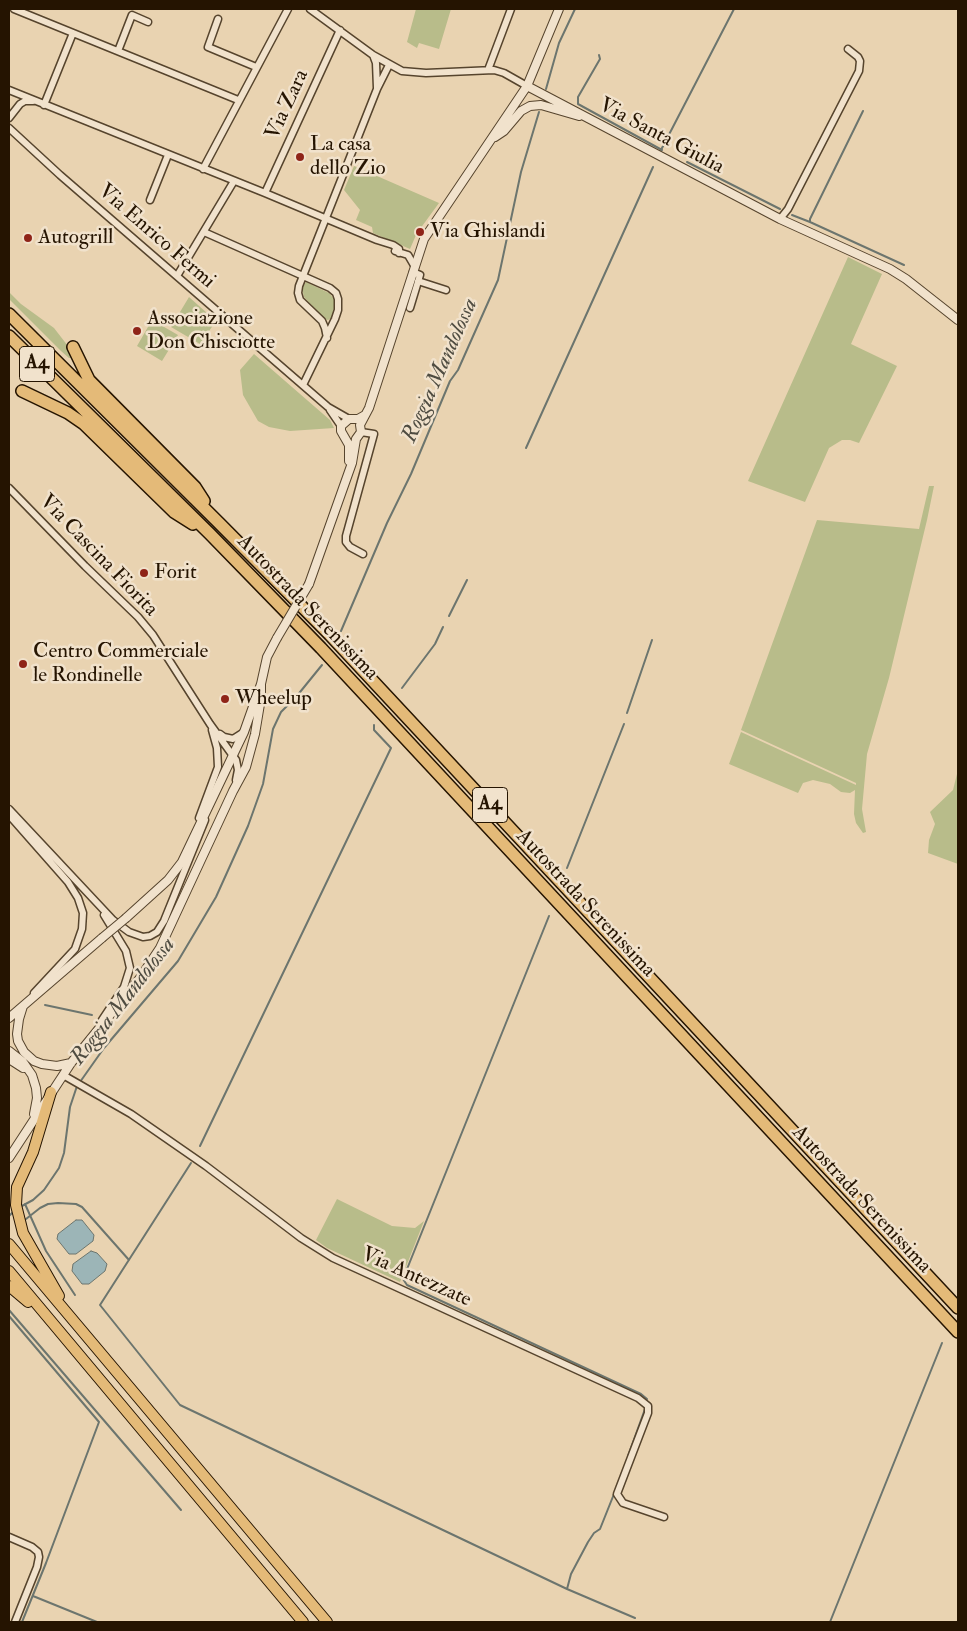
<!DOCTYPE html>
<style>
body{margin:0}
#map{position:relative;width:967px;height:1631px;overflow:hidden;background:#e9d3b1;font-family:"IM FELL Double Pica",serif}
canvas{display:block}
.frame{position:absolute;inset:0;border:10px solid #251401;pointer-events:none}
</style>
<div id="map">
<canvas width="967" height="1631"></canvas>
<div class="frame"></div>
</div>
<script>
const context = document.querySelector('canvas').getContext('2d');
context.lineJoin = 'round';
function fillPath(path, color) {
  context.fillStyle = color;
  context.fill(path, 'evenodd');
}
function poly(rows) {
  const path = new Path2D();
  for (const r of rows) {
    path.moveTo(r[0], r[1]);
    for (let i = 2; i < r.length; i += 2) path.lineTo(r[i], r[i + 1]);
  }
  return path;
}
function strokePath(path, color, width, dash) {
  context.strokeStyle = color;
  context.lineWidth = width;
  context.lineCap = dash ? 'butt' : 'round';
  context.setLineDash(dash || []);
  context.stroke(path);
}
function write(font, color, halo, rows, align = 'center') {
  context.font = font + ' "IM FELL Double Pica",serif';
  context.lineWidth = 5;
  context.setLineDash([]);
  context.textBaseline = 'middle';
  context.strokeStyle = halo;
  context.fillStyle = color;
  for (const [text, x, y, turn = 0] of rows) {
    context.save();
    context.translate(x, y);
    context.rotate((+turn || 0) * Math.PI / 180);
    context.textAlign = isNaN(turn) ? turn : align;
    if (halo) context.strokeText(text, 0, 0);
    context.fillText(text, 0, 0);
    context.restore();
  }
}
fillPath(poly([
 [416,9,451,9,439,49,419,43,417,48,407,42],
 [354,166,439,203,420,229,417,228,414,234,416,235,410,249,373,233,372,227,356,220,360,210,344,190],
 [848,257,882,274,851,344,897,366,859,443,850,440,842,440,829,448,805,502,748,481],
 [306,282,329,293,334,299,335,304,332,318,328,320,324,319,304,297,302,288],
 [9,292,21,304,54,328,68,346,72,358,69,358,61,351,9,299],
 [189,297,216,321,200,344,171,327],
 [152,320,178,335,162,361,137,346],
 [254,354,330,420,334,428,290,431,269,427,258,421,243,395,240,370],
 [929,486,934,486,927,520,889,678,867,754,862,809,866,832,863,833,856,823,854,814,855,790,850,793,841,792,830,784,813,780,803,783,798,793,729,764,741,732,856,785,856,783,741,730,817,520,919,529],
 [958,770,958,864,928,853,929,840,935,824,930,812,953,790],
 [337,1199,392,1226,415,1228,424,1221,400,1282,327,1248,316,1240]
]), '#b8bc8a');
const water = poly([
 [76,1220,82,1220,94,1235,93,1241,76,1254,69,1254,57,1239,58,1234,76,1220],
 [91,1251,97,1253,107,1264,105,1271,89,1284,82,1284,72,1271,73,1264,91,1251]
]);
fillPath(water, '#9cb5b7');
strokePath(water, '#6c756e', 1);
strokePath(poly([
 [599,55,600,59,578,97,578,104,662,150],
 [546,89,559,43,575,9],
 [863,111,810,219,810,222,904,265],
 [661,150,734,9],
 [687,162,780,209],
 [792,215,810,222],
 [526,448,653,167],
 [449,616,467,580],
 [341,631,387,523,411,474,450,381,458,370,498,280,521,172,539,112],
 [402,688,435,644,443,627],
 [627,713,652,640],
 [567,868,624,724],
 [549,916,403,1279,407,1285,641,1394,647,1399],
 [45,1005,92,1015],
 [80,1082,104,1048,178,961,216,897,248,826,263,784,273,729,281,712,296,697,322,665],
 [200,1146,391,748,374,730,374,725],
 [191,1163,100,1305,180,1405,567,1589,635,1618],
 [25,1204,46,1251,75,1295],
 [20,1207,33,1200,44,1190,59,1168,64,1153,70,1107,77,1086],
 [9,1216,14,1211],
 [26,1219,40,1208,48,1204,58,1203,76,1204,82,1207,129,1260],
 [9,1310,181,1510],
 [9,1316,99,1422,46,1563,22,1622],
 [628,1456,645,1409],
 [567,1589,571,1574,588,1542,594,1533,600,1529,614,1494],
 [33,1596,97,1622],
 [830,1622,942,1343]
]), '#6c756e', 2);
const minor = poly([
 [14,9,238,100],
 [310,9,373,55,402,71,426,73,494,70,504,73,527,86],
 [218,19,208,47,256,67],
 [118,51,132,15,148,22],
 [373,55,376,63,377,88],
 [488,70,511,9],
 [9,90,265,193,377,240,393,245,399,249,399,253],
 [44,105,73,33],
 [9,118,20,104,25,101,33,101],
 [9,128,60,175,328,407,349,419],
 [203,169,288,9],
 [265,193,340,30],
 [150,200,168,155],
 [780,219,788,209,859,71,860,61,858,57,848,49],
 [204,232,330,288,336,293,338,299,338,310,335,319,303,385],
 [395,251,408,255,415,267],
 [177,276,234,181],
 [418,281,446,290],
 [410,308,420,275,413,272],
 [327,338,325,328,322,321,300,300,298,293,299,286,377,89,389,65],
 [330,410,341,426],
 [361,432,374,434,346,536,346,542,350,547,363,554],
 [9,488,85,566,138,617,153,635,210,724,236,760,238,770,236,780],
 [220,734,224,737,233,739,244,732],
 [9,809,113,920,129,932,143,937,150,936,157,932,164,921,205,820],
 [9,815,68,882,78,898,83,913,82,929,75,949,34,993],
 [199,818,218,767,217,748,212,730],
 [102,1020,124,987,130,968,126,951,104,915],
 [63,1075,131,1114,206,1166,301,1238,333,1258,638,1398,648,1406,648,1413,617,1494,623,1503,664,1517],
 [9,1537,32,1547,38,1552,39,1557,37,1567,15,1622]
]);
const tertiary = poly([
 [527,86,780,219,890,269,906,279,958,320],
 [495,137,504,131,521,111,530,106,541,105,579,116],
 [349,461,349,445,341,431,341,426,349,419,358,419,365,415],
 [309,584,352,463,356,439,361,432,360,425,369,408,424,239,527,86,559,9],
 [126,918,168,880,182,862,244,732,261,684,267,657,277,638],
 [23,1006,19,1019,17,1034,18,1041,24,1052,34,1061,42,1064,57,1066,71,1063],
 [9,1018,102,938],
 [9,1051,23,1062,32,1075,36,1088,37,1098,34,1114],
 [9,1059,23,1068],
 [9,1158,71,1063,140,978,160,948,233,791,246,767,255,734,261,698,261,684]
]);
const trunk = poly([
 [51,1092,33,1152,17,1187,16,1205,23,1233,59,1296],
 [9,1244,327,1622],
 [9,1271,303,1622],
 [9,1286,28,1302]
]);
const motorway = poly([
 [9,314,219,523,330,635,958,1308],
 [9,336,210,534,321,648,958,1332],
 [73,347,89,380,195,487,204,501],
 [22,391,68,413,84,424,174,512,193,524]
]);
strokePath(minor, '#56442d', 9);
strokePath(tertiary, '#56442d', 10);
strokePath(trunk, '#251401', 12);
strokePath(motorway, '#251401', 14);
strokePath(minor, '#f1e2cc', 6);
strokePath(tertiary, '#f1e2cc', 8);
strokePath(trunk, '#e4ba78', 10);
strokePath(motorway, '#e4ba78', 11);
const tertiaryBridge = poly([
 [277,638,309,584],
 [102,938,126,918]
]);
strokePath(tertiaryBridge, '#56442d', 10, []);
strokePath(tertiaryBridge, '#f1e2cc', 8);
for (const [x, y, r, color] of [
 [300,157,5,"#8f2418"],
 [420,232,5,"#8f2418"],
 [28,238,5,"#8f2418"],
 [137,331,5,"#8f2418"],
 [144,573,5,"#8f2418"],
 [23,664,5,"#8f2418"],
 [225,699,5,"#8f2418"]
]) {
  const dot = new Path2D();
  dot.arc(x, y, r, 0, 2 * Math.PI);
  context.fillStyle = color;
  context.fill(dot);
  strokePath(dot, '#f1e2cc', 2);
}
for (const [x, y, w] of [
 [37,364,35],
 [490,805,35]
]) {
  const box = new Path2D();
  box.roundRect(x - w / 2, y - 17.5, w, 35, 4);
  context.fillStyle = '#f1e2cc';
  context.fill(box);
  strokePath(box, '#251401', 1);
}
write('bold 20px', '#251401', null, [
 ["A4",37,364],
 ["A4",490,805]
]);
write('21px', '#251401', '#f1e2cc', [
 ["Via Zara",288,105,-65],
 ["Via Santa Giulia",661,137,28],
 ["Via Enrico Fermi",156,237,41],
 ["Via Cascina Fiorita",98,556,46],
 ["Autostrada Serenissima",307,608,46],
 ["Autostrada Serenissima",585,904,47],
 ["Autostrada Serenissima",861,1200,47],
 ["Via Antezzate",416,1278,24]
]);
write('21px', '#251401', '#f1e2cc', [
 ["La casa",310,145],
 ["dello Zio",310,169],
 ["Via Ghislandi",430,232],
 ["Autogrill",38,238],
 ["Associazione",147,319],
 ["Don Chisciotte",147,343],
 ["Forit",154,573],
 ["Centro Commerciale",33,652],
 ["le Rondinelle",33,676],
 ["Wheelup",235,699]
], 'left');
write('italic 22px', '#4f4c41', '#f1e2cc', [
 ["Roggia Mandolossa",441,371,-66],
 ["Roggia Mandolossa",124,1002,-52]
]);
</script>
